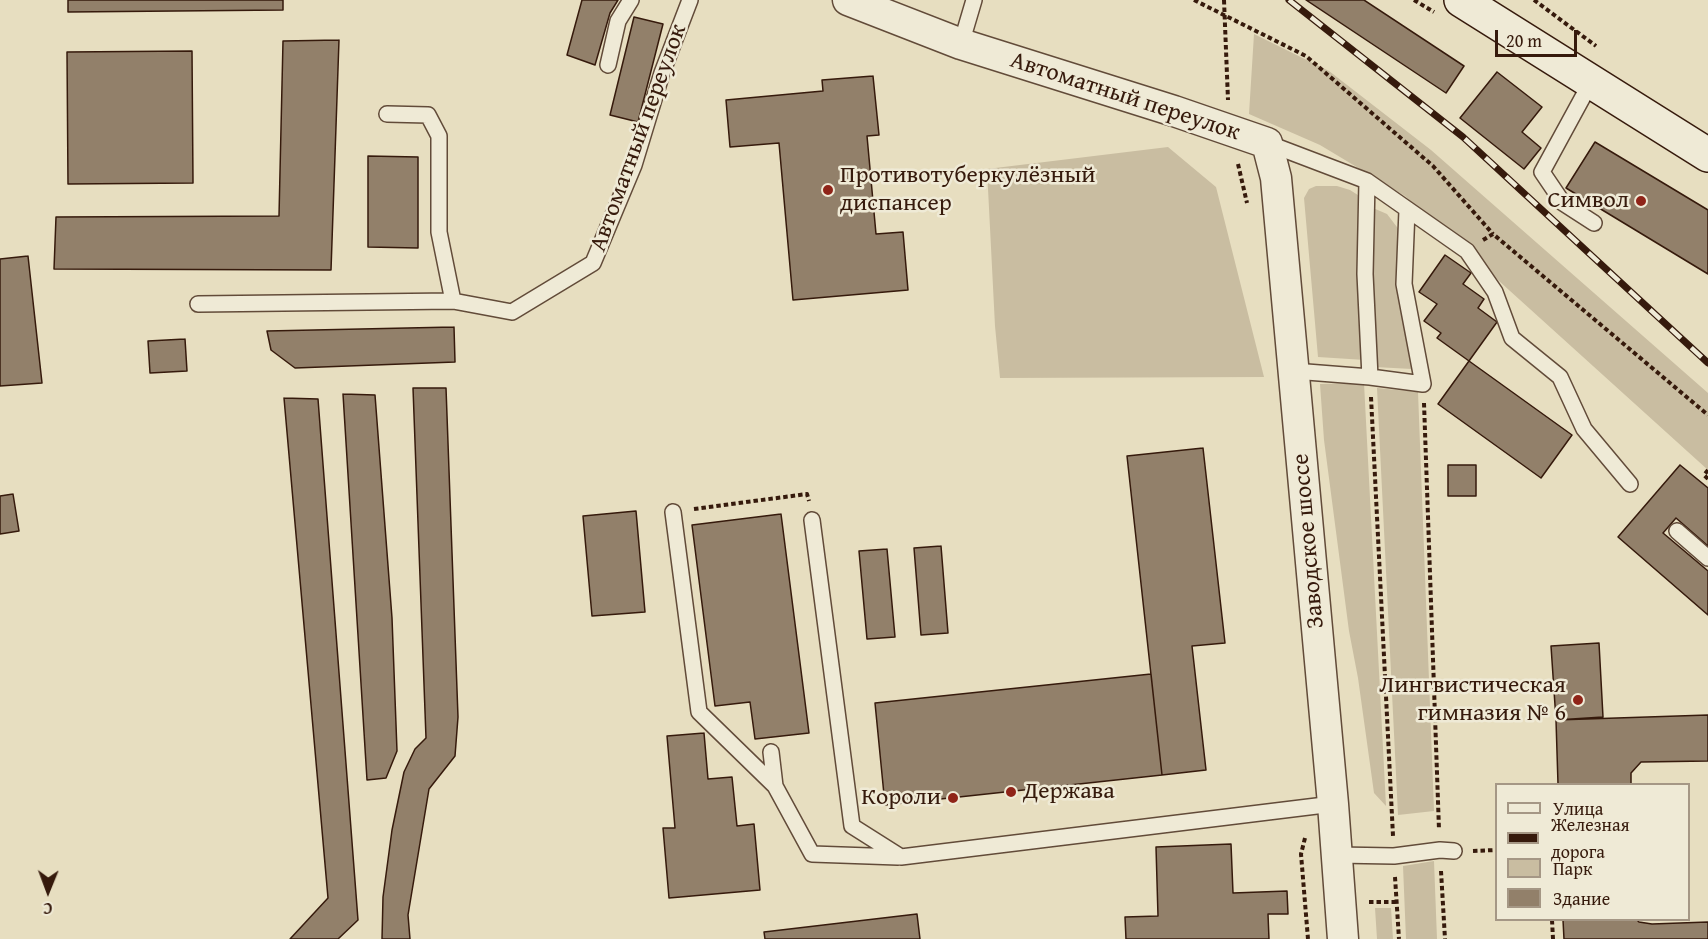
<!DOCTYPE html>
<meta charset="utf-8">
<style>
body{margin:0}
#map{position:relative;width:1708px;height:939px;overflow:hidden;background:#e7dec0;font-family:"Gentium Book Plus",serif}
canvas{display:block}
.legend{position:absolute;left:1495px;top:783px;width:195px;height:138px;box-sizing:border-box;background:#efead6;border:2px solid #a59785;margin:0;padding:8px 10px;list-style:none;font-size:18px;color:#361a0c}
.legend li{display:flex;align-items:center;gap:12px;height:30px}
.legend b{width:30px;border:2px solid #a59785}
.north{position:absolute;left:18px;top:861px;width:60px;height:60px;-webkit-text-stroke:4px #efead6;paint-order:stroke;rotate:181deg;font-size:16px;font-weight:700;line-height:24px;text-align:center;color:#361a0c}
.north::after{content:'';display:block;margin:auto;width:21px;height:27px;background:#361a0c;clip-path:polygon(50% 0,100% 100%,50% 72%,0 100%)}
.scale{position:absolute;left:1495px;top:30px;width:82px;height:27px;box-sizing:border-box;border:3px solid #361a0c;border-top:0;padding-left:8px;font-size:18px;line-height:21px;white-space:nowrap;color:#361a0c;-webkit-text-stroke:4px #efead6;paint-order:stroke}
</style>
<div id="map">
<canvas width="1708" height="939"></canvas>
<ul class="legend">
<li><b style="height:8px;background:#efead6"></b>Улица</li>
<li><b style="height:8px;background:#361a0c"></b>Железная дорога</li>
<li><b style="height:16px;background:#c9bda1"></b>Парк</li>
<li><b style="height:16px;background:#92806a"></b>Здание</li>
</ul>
<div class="north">С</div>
<div class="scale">20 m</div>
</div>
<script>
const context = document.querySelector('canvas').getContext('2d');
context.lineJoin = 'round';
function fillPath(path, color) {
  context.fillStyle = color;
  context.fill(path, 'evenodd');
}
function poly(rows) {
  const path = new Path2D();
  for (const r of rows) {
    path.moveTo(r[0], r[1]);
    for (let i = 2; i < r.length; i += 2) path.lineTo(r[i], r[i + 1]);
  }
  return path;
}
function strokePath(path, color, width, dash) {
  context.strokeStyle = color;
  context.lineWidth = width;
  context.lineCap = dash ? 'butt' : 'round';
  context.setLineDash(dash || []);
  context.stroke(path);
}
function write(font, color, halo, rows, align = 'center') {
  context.font = font + ' "Gentium Book Plus",serif';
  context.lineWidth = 5;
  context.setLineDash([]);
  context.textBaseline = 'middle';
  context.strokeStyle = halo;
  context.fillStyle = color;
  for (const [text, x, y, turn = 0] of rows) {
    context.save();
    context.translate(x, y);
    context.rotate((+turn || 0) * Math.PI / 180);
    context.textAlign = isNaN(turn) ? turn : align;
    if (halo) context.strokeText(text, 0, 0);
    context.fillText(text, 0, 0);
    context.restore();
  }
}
fillPath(poly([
 [1254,34,1329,71,1431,150,1708,393,1708,470,1405,196,1320,145,1249,114],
 [1168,147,1216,187,1264,377,1000,378,995,326,987,169],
 [1316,186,1337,186,1350,190,1361,197,1365,360,1318,357,1304,198,1309,189],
 [1373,208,1387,214,1400,231,1402,302,1412,369,1375,367],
 [1364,383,1386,806,1374,793,1358,678,1349,631,1324,440,1320,384],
 [1377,388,1418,392,1434,811,1398,815],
 [1434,861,1437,939,1406,939,1403,866],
 [1375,908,1391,908,1393,939,1377,939]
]), '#c9bda1');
const building = poly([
 [68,0,283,0,283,10,68,12,68,0],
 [582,0,618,0,610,13,595,65,567,55,582,0],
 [1306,0,1364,0,1464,66,1446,93,1306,0],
 [634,17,663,24,638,122,610,115,634,17],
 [339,40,331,270,54,269,56,217,279,216,283,41,339,40],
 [192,51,193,183,68,184,67,52,192,51],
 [1497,72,1542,107,1522,132,1541,148,1524,169,1460,118,1497,72],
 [873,76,879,135,867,136,876,234,903,232,908,290,793,300,779,143,730,147,726,100,823,91,822,80,873,76],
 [1595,142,1708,210,1708,274,1566,188,1595,142],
 [368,156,418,157,418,248,368,247,368,156],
 [1445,255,1471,273,1463,284,1484,299,1478,308,1497,322,1469,361,1437,338,1441,333,1424,321,1437,304,1419,292,1445,255],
 [28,256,42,383,0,386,0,259,28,256],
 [454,327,455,362,295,368,271,350,267,331,454,327],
 [185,339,187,371,150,373,148,341,185,339],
 [1469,361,1572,435,1541,478,1438,404,1469,361],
 [413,388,446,388,458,717,455,756,429,789,408,915,410,939,382,939,383,897,392,830,404,772,415,749,426,738,413,388],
 [343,394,375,395,392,618,397,751,386,778,367,780,343,394],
 [284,398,318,399,358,920,338,939,290,939,328,898,284,398],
 [1203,448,1225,643,1192,646,1206,770,1162,775,1127,456,1203,448],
 [1448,465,1476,465,1476,496,1448,496,1448,465],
 [1680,465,1708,488,1708,546,1676,518,1663,533,1708,571,1708,615,1618,537,1680,465],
 [13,494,19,531,0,534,0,496,13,494],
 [636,511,645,612,592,616,583,516,636,511],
 [781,514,809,733,755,739,750,702,715,706,692,525,781,514],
 [941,546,948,633,921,635,914,548,941,546],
 [887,549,895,637,867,639,859,551,887,549],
 [1599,643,1603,717,1556,720,1551,646,1599,643],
 [1151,674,1162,775,885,805,875,703,1151,674],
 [1708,715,1708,761,1641,762,1631,773,1631,784,1558,784,1556,720,1708,715],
 [704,733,708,779,732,777,737,826,754,824,760,890,669,898,663,828,675,828,667,736,704,733],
 [1231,844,1233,893,1287,891,1288,914,1268,914,1269,939,1126,939,1125,917,1158,916,1156,847,1231,844],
 [917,914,920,939,765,939,764,932,917,914],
 [1563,920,1637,920,1639,922,1652,924,1708,922,1708,939,1564,939,1563,920]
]);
fillPath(building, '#92806a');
strokePath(building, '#361a0c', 1.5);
const service = poly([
 [961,44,974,0],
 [608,65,618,21,631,0],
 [1591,82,1542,172,1563,203,1594,223],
 [387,114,428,115,439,136,439,232,453,301],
 [1267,143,1367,181,1467,251,1495,292,1512,338,1560,377,1584,429,1630,484],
 [1367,181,1365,274,1370,377],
 [198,304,453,301,512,312,593,263,634,165,662,73,690,0],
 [1294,371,1370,377,1423,384,1404,284,1407,210],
 [673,512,699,712,775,786],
 [812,520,852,826,901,857,1333,804],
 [1677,531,1708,558],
 [771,752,775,786,812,854,898,857],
 [1337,855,1394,856,1440,850,1454,851]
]);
const minor = poly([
 [848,0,961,44,1174,111,1267,143,1276,178,1333,804,1343,939]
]);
const secondary = poly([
 [1461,0,1708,155]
]);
strokePath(service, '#624b39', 18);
strokePath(minor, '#624b39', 33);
strokePath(secondary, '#361a0c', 36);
strokePath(poly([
 [1194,0,1306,56,1433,166,1493,234],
 [1224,0,1228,100],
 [1414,0,1434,12],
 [1534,0,1596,46],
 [1238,164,1247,203],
 [1483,240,1493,234,1708,415],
 [1371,397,1393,836],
 [1424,403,1439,830],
 [1708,470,1704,475,1708,479],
 [694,509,807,494,809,501],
 [1305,838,1301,854,1308,939],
 [1473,851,1496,850],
 [1441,871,1445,939],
 [1395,877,1399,939],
 [1369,902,1397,902],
 [1552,920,1553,939]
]), '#361a0c', 4, [4.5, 3]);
strokePath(service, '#efead6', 15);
strokePath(minor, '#efead6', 30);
strokePath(secondary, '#efead6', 33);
const rail = poly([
 [1289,0,1463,137,1708,363]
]);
strokePath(rail, '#361a0c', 7);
strokePath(rail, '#efead6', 4.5, [14]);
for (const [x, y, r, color] of [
 [828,190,6,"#8f2418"],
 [1641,201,6,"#8f2418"],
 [1578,700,6,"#8f2418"],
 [1011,792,6,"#8f2418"],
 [953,798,6,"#8f2418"]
]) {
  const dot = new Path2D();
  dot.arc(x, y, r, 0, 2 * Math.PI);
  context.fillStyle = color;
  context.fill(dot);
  strokePath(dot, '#efead6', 2);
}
write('24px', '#361a0c', '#efead6', [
 ["Автоматный переулок",1125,97,18],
 ["Автоматный переулок",639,138,-70],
 ["Заводское шоссе",1309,541,-95]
]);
write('24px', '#361a0c', '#efead6', [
 ["Противотуберкулёзный",840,176,"left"],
 ["диспансер",840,204,"left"],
 ["Символ",1629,201],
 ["Лингвистическая",1566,686],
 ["гимназия № 6",1566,714],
 ["Держава",1023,792,"left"],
 ["Короли",941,798]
], 'right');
</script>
